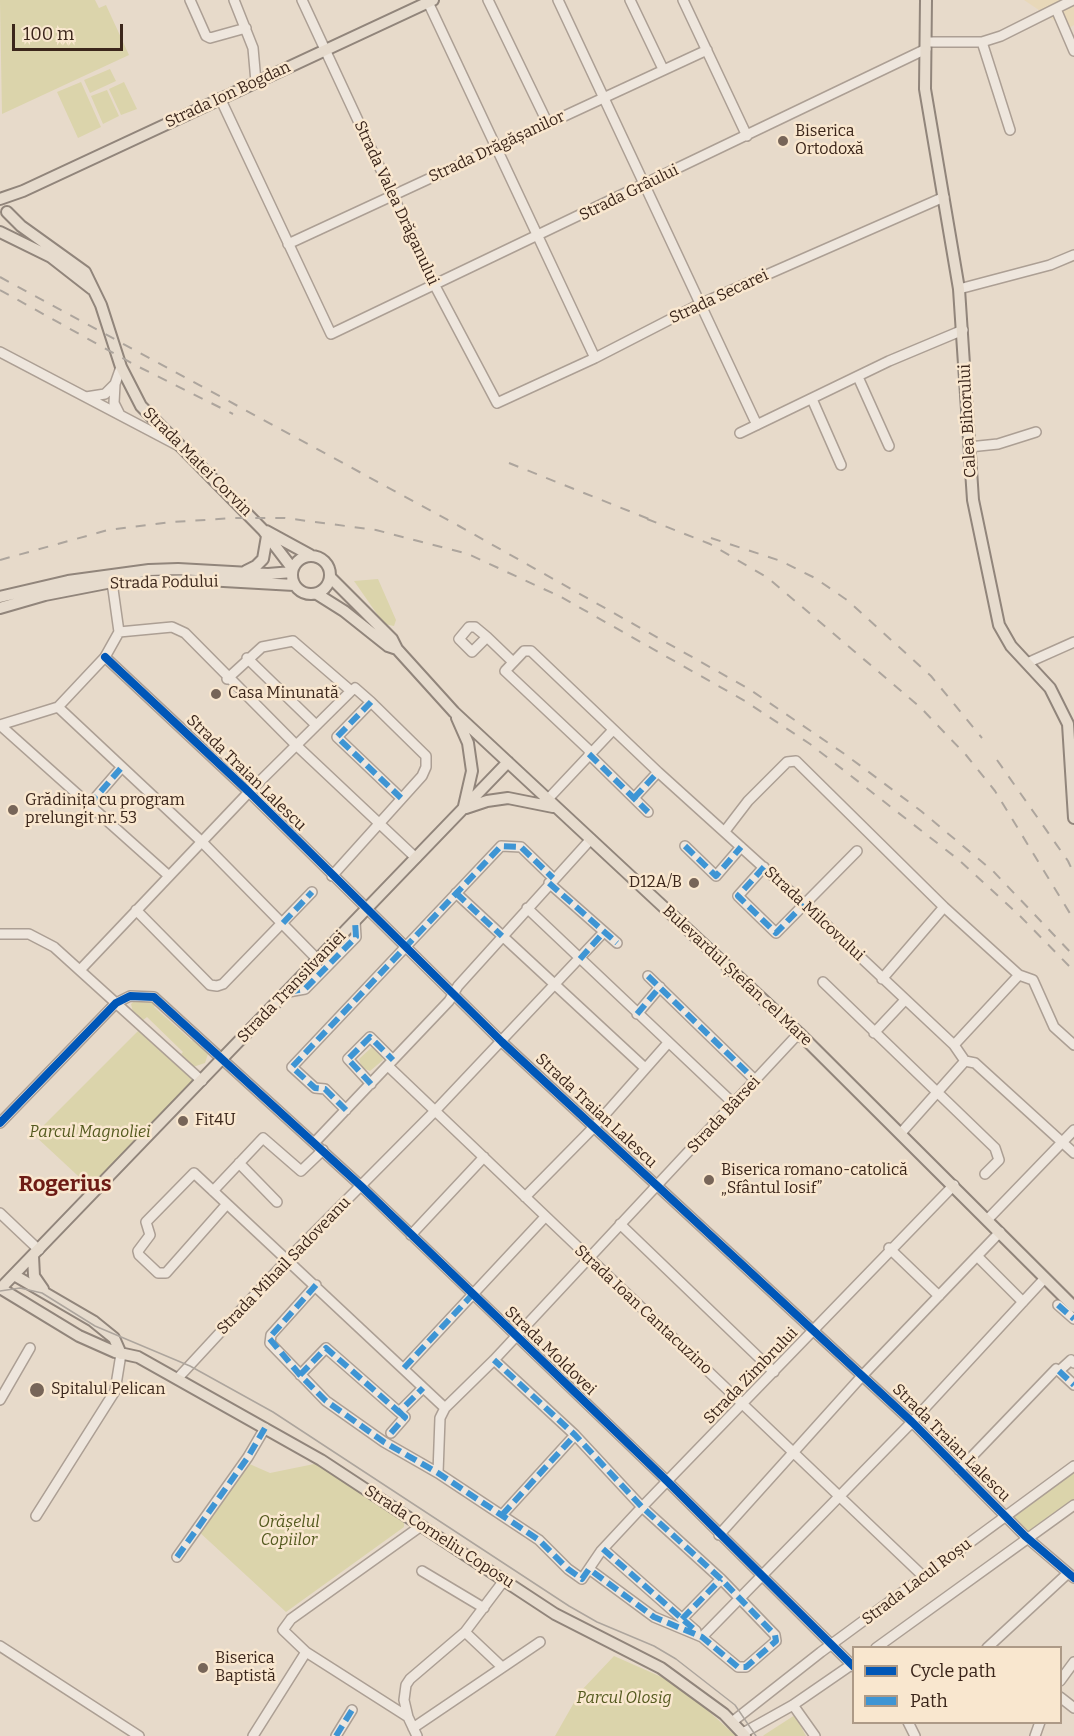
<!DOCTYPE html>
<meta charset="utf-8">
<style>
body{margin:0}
#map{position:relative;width:1074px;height:1736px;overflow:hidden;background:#e7daca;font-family:Bitter,serif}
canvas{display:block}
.legend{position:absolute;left:852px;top:1646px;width:210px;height:78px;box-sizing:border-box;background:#f9e7cf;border:2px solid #ad9a87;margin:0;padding:8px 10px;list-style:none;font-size:18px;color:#3b261b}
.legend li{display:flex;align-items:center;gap:12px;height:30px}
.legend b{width:30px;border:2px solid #ad9a87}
.scale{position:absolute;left:12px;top:24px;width:111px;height:27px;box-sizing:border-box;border:3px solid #3b261b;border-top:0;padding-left:8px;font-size:18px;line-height:21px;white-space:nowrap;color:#3b261b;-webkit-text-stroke:4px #f9e7cf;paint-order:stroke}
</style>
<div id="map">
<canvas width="1074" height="1736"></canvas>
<ul class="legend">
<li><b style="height:8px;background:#0057b8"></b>Cycle path</li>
<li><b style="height:8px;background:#3e95d4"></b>Path</li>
</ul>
<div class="scale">100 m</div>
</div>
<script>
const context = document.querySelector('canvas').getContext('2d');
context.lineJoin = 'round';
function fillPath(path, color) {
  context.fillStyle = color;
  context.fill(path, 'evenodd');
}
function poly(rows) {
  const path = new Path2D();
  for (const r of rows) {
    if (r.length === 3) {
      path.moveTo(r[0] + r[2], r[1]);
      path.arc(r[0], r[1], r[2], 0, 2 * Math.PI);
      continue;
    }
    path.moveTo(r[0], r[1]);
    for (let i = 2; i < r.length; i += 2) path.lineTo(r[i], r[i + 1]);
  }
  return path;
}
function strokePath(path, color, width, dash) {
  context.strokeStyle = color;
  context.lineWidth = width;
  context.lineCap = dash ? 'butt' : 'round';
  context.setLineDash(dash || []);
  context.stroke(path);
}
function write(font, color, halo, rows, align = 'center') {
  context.font = font + ' Bitter,serif';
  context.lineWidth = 5;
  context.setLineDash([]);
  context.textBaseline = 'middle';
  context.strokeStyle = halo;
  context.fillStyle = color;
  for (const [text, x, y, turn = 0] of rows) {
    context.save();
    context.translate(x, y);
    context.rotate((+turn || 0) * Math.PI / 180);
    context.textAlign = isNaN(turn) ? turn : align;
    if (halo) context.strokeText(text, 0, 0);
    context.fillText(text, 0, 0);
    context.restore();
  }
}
fillPath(poly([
 [1024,0,1074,0,1074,25,1067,29]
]), '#e8d8b9');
fillPath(poly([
 [0,0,95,0,99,8,106,5,129,55,2,114],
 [110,69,116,81,90,93,84,80],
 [81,82,101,127,78,138,57,92],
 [124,82,137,109,121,115,109,89],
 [107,90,119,116,103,124,91,96],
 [378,579,396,620,394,626,384,624,354,581],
 [137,999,158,1002,154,1007,192,1041,196,1037,209,1051,205,1063,193,1067,178,1057,183,1052,147,1017,142,1021,133,1012,131,1004],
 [139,1030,195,1082,91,1188,34,1135],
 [372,1047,380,1051,383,1060,370,1071,362,1068,359,1059],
 [245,1462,270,1473,319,1463,404,1516,404,1527,286,1612,197,1530],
 [1074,1467,1074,1507,1029,1540,1005,1516],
 [614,1656,666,1679,694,1698,736,1736,555,1736,580,1692],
 [795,1715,806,1736,763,1736,764,1735]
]), '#dbd4ab');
const minor = poly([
 [190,0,206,36,210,38,246,28],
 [234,0,253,48,256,82],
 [302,0,434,284,497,403,595,358,700,304,944,197],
 [427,0,595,358],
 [488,0,548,124],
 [558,0,757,425],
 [630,0,663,69],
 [683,0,747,136],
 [1056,9,1074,51],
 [926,42,982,42,1001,36,1073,0],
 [982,42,1010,130],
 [220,98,331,334,926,49],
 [288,244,707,50],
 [959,289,1050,265,1074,255],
 [0,352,177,445],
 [858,377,889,446],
 [115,384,114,403,120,415],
 [86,397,105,394,115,384,121,367],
 [812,399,841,465],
 [740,433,889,361,963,330],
 [969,447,998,444,1036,432],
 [119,632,172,627,185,633,296,745,416,858],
 [487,637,472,652,459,639,469,627,475,627,487,637,513,662],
 [105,657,249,792,502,1042,912,1422,1025,1536,1074,1578],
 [247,658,316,725],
 [1027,663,1074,642],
 [227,679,262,647,293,641,351,691,355,688,371,702,426,756,426,767,422,776,332,876],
 [371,702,337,737,401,798],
 [58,707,202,842,318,960],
 [0,725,169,876],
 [0,725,58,707,105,657,119,632,112,582],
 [591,752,505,671,524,651,531,651,658,772,804,904,954,1045,965,1061],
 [589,754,648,812],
 [634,798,658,772],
 [548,799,613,730],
 [89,805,122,767],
 [725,831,748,801,787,762,796,761,944,907,1019,975,1033,980,1054,1027,1074,1045],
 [685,846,716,876,741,847],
 [764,867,738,896,776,933,857,851],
 [549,883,617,943],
 [456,893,645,1068],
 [527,908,734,1104],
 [136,910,210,985,217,986,223,984,312,892],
 [0,934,29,934,54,947,202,1081],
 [80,970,249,792,351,691],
 [648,976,756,1081],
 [882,979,944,907],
 [823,982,995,1148,999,1160,985,1174],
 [288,992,305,989,356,937,355,921],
 [637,1014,660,987],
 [874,1033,905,1000],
 [954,1045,1019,975],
 [965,1061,975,1063,1074,1153],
 [388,1066,924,1577],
 [371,1084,348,1059,370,1037,393,1060],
 [346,1110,325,1089,315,1088,292,1067,501,846,521,847,553,878],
 [0,1123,116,1003,130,996,154,997,361,1186,667,1481,854,1667],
 [901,1133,965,1061],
 [315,1142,449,1001,458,986,591,839],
 [239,1163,277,1202],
 [213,1191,263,1138,301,1171,323,1150],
 [525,1197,593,1128,668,1043],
 [227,1204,166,1273,158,1273,139,1255,138,1251,150,1235,146,1222,194,1173,445,1408],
 [0,1213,39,1250],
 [988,1219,1074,1130],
 [620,1224,774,1372],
 [411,1235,484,1157],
 [889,1248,939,1296],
 [977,1256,1023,1302],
 [316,1285,271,1335,270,1343,326,1401,384,1442,438,1473,539,1540,568,1569,582,1579,601,1551,642,1507,954,1185],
 [1058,1305,1074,1319],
 [494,1360,575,1435,642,1507,721,1579,775,1635,776,1641,746,1667,738,1667,702,1637,654,1617,589,1569],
 [404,1368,545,1217],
 [1059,1371,1074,1385],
 [300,1375,326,1348,399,1412,423,1388],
 [178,1378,287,1260,434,1112,604,932],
 [0,1400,30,1348],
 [391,1433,405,1417,399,1412],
 [959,1470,1056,1369,1059,1371,1071,1360,1074,1363],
 [438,1473,440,1418,445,1408,494,1360,799,1033],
 [502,1515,575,1435],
 [36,1516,115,1391,121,1354],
 [719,1535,862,1376,1000,1232],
 [603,1549,696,1631],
 [177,1557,248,1457,265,1428],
 [422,1571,484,1608],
 [682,1619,721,1579],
 [465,1632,502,1667],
 [702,1637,912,1422,1045,1278],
 [0,1646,139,1736],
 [876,1648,1074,1505],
 [987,1648,1067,1574],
 [1060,1681,1074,1662],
 [1060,1697,1074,1708],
 [793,1705,815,1736],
 [408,1717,306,1652,283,1630,291,1619,421,1526],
 [732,1722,821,1652,1074,1466],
 [908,1722,915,1736],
 [413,1728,540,1642],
 [743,1733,793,1705,854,1663],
 [253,1736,306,1652],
 [336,1736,352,1710],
 [417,1736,408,1717,404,1700,406,1685,410,1679,465,1632,505,1579],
 [1035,1736,1040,1722]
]);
const major = poly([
 [926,0,925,89,959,289,973,500,999,625,1011,646,1050,688,1068,724,1074,818],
 [0,199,23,191,433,0],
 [7,212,21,226,85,272,101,305,121,367,141,406,263,530,292,568],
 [0,232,51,257,92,289],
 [266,531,310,555],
 [311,575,19],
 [246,571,256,566,263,559,267,536],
 [331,578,392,639,397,649,454,712,799,1033,1074,1307],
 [317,594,344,611,388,646,397,649],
 [0,597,68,581,149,570,178,569,268,574,292,572],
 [0,608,45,595,112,582,206,580,294,585],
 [457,718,468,743,472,771,464,806],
 [466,808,487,801,508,798,553,807],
 [33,1256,34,1276,43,1289],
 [14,1275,93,1321,114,1338,121,1354],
 [0,1288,79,1336,115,1352,138,1357,321,1460,555,1614,661,1668,724,1714,745,1736],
 [0,1289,508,762]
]);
strokePath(minor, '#ac9f94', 12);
strokePath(major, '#91857b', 14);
strokePath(minor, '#eee6dd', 9);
strokePath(major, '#e6dbcd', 10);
strokePath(poly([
 [0,1291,20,1288,42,1293,95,1326,190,1366,273,1412,569,1606,597,1622,654,1646,676,1659,735,1705,756,1736]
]), '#ada59d', 1.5);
strokePath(poly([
 [0,277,459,526,749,689,846,755,921,811,993,871,1074,956],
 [0,290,135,365,233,414],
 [509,463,654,521],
 [647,519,710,544,768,578,920,707,966,755,995,791,1074,920],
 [711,538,781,561,815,578,847,600,931,676,982,738],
 [0,560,108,530,172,522,235,518,285,518,376,530,468,554,561,597,745,701,810,744,959,860,1019,915,1074,971],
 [997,760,1068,861,1074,874]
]), '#ada59d', 2, [10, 10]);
strokePath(poly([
 [371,702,337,737,401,798],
 [589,754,648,812],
 [634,798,658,772],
 [89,805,122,767],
 [685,846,716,876,741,847],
 [764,867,738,896,776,933,804,904],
 [549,883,617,943],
 [456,893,502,936],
 [283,923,312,892],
 [580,959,604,932],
 [648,976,756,1081],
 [288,992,305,989,356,937,355,921],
 [637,1014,660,987],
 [371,1084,348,1059,370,1037,393,1060],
 [346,1110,325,1089,315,1088,292,1067,501,846,521,847,553,878],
 [316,1285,269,1338,300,1375,326,1401,384,1442,438,1473,539,1540,568,1569,582,1579,589,1569,654,1617,702,1637,738,1667,746,1667,776,1641,775,1635,721,1579,642,1507,575,1435,494,1360],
 [1058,1305,1074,1319],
 [404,1368,472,1295],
 [1059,1371,1074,1385],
 [300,1375,326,1348,399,1412,423,1388],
 [391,1433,405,1417,399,1412],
 [502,1515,575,1435],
 [603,1549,696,1631],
 [177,1557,248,1457,265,1428],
 [682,1619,721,1579],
 [336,1736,352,1710]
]), '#3e95d4', 6, [12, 6]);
strokePath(poly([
 [105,657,249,792,502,1042,912,1422,1025,1536,1074,1578],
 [0,1123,116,1003,130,996,154,997,361,1186,667,1481,854,1667]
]), '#0057b8', 8);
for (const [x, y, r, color] of [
 [783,141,6,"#776558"],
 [216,694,6,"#776558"],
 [13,810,6,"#776558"],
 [694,883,6,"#776558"],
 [183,1121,6,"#776558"],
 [709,1180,6,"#776558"],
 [37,1390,8,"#776558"],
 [203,1668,6,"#776558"]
]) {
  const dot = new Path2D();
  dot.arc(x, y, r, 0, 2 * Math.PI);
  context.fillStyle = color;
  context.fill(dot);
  strokePath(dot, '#f9e7cf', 2);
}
write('16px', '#3b261b', '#f9e7cf', [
 ["Strada Ion Bogdan",228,95,-25],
 ["Strada Drăgășanilor",497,147,-25],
 ["Strada Grâului",629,193,-26],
 ["Strada Valea Drăganului",396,203,65],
 ["Strada Secarei",719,297,-25],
 ["Calea Bihorului",968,421,-93],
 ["Strada Matei Corvin",197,462,45],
 ["Strada Podului",164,583,-1],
 ["Strada Traian Lalescu",246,773,44],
 ["Strada Milcovului",814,914,43],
 ["Bulevardul Ștefan cel Mare",737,976,43],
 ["Strada Transilvaniei",292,987,-46],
 ["Strada Traian Lalescu",596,1111,43],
 ["Strada Bârsei",724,1115,-47],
 ["Strada Mihail Sadoveanu",284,1266,-46],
 ["Strada Ioan Cantacuzino",643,1310,43],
 ["Strada Moldovei",550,1351,44],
 ["Strada Zimbrului",751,1376,-46],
 ["Strada Traian Lalescu",951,1443,45],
 ["Strada Corneliu Coposu",439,1537,33],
 ["Strada Lacul Roșu",917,1582,-37]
]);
write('16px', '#3b261b', '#f9e7cf', [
 ["Biserica",795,132],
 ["Ortodoxă",795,150],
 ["Casa Minunată",228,694],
 ["Grădinița cu program",25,801],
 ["prelungit nr. 53",25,819],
 ["D12A/B",682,883,"right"],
 ["Fit4U",195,1121],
 ["Biserica romano-catolică",721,1171],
 ["„Sfântul Iosif”",721,1189],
 ["Spitalul Pelican",51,1390],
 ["Biserica",215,1659],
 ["Baptistă",215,1677]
], 'left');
write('italic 16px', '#545a1f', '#f9e7cf', [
 ["Parcul Magnoliei",90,1133],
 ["Orășelul",289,1523],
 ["Copiilor",289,1541],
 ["Parcul Olosig",624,1699]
]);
write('bold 22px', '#6d1b15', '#f9e7cf', [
 ["Rogerius",65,1185]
]);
</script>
